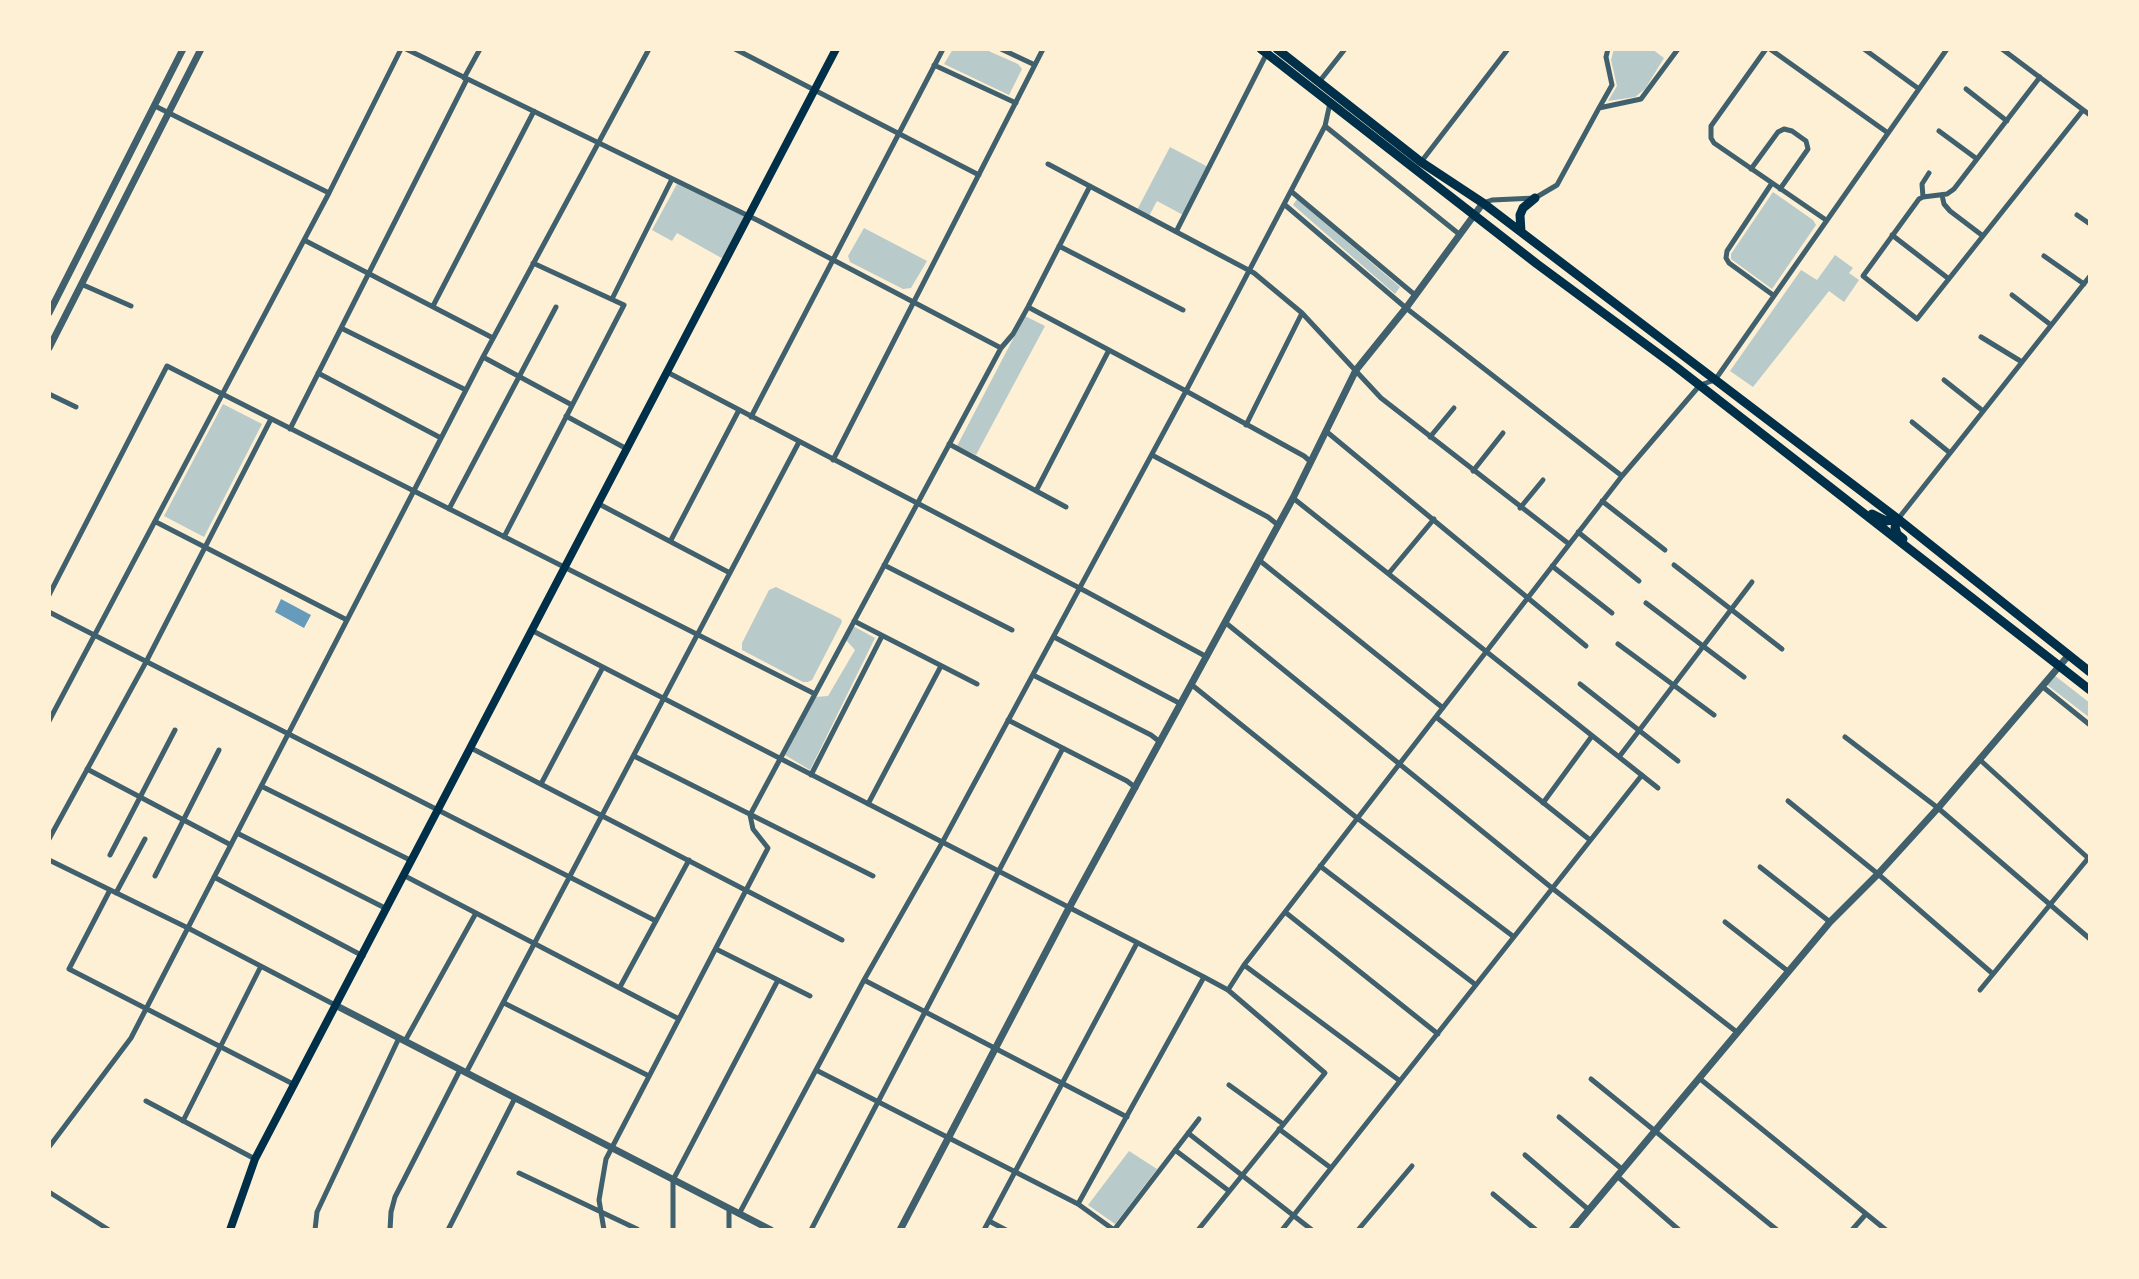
<!DOCTYPE html>
<style>
body{margin:0}
#map{position:relative;width:2139px;height:1279px;overflow:hidden;background:#fdf0d5;font-family:Merriweather,serif}
canvas{display:block}
.frame{position:absolute;inset:0;border:51px solid #fdf0d5;pointer-events:none}
</style>
<div id="map">
<canvas width="2139" height="1279"></canvas>
<div class="frame"></div>
</div>
<script>
const context = document.querySelector('canvas').getContext('2d');
context.lineJoin = 'round';
function fillPath(path, color) {
  context.fillStyle = color;
  context.fill(path, 'evenodd');
}
function poly(rows) {
  const path = new Path2D();
  for (const r of rows) {
    path.moveTo(r[0], r[1]);
    for (let i = 2; i < r.length; i += 2) path.lineTo(r[i], r[i + 1]);
  }
  return path;
}
function strokePath(path, color, width, dash) {
  context.strokeStyle = color;
  context.lineWidth = width;
  context.lineCap = dash ? 'butt' : 'round';
  context.setLineDash(dash || []);
  context.stroke(path);
}
fillPath(poly([
 [953,49,984,49,1018,64,1022,69,1009,95,944,64],
 [1614,49,1652,49,1664,58,1645,89,1635,97,1608,101,1617,86,1611,60],
 [1170,147,1210,168,1185,216,1157,201,1149,216,1137,210],
 [677,184,748,218,725,260,677,233,672,241,652,230],
 [1773,192,1813,220,1816,225,1772,289,1731,259,1731,254],
 [1297,199,1400,287,1395,294,1293,205],
 [864,228,927,261,911,288,903,289,850,262,848,256],
 [1835,255,1853,268,1849,273,1859,280,1844,302,1829,291,1753,387,1730,371,1801,270,1817,280],
 [1025,316,1045,326,976,455,957,446],
 [223,404,262,424,204,537,164,516],
 [776,587,841,619,842,622,812,680,808,682,803,682,742,650,742,643,769,590],
 [853,626,875,638,810,770,785,755,815,697,828,696,855,650,846,640],
 [2054,675,2090,703,2090,718,2046,684],
 [1129,1151,1157,1169,1115,1224,1088,1205]
]), '#b9caca');
fillPath(poly([
 [281,599,311,615,304,628,275,612]
]), '#669bbc');
strokePath(poly([
 [406,49,759,221,1001,348],
 [735,49,979,175],
 [1001,49,1035,65],
 [1766,49,1711,126,1711,138,1714,143,1826,220],
 [1770,49,1888,133],
 [1864,49,1919,89],
 [2002,49,2090,115],
 [934,65,1016,103],
 [2040,77,1954,189,1947,194,1923,197,1919,199,1863,276,1917,319,2083,110],
 [464,78,480,49],
 [1319,82,1345,49],
 [1966,89,2007,121],
 [155,106,329,193],
 [1599,108,1612,85,1606,57,1608,49],
 [1325,126,1459,234],
 [1939,131,1977,159],
 [1421,162,1508,49],
 [1048,164,1254,273,1302,313,1381,398,1569,544],
 [1751,169,1778,132,1784,129,1792,131,1806,141,1808,149,1780,189],
 [1772,183,1727,251,1726,258,1729,263,1773,295],
 [1292,192,1415,295],
 [1942,195,1944,204,1950,211,1983,236],
 [1923,197,1922,184,1929,173],
 [1483,203,1492,200,1535,198,1557,185,1599,108,1641,99,1678,49],
 [1285,205,1406,308,1622,476],
 [2077,215,2090,224],
 [1177,230,1269,49],
 [1892,235,1949,279],
 [304,240,493,338],
 [1059,246,1183,310],
 [2044,256,2084,284],
 [81,284,131,306],
 [2012,295,2051,325],
 [612,299,672,179],
 [433,306,534,111],
 [1028,307,1186,391,1304,456,1311,462],
 [341,328,466,390],
 [1981,337,2022,362],
 [483,357,572,405],
 [667,372,1087,592,1207,657],
 [318,373,441,438],
 [1944,380,1983,411],
 [49,394,76,407],
 [566,416,627,449],
 [751,417,943,49],
 [1912,422,1950,453],
 [1246,425,1302,313],
 [290,429,467,79],
 [1327,432,1586,646],
 [1430,437,1454,408],
 [949,444,1066,507],
 [1152,455,1268,517,1278,525],
 [833,460,1043,49],
 [1473,471,1503,433],
 [1036,491,1109,350],
 [1293,498,1658,788],
 [1602,501,1665,550],
 [599,504,730,573],
 [1520,508,1543,480],
 [449,509,556,307],
 [1898,519,2090,276],
 [156,522,347,620],
 [1578,532,1639,581],
 [504,537,624,305,533,263],
 [671,540,739,410],
 [1259,560,1443,708],
 [884,565,1012,630],
 [1674,565,1782,649],
 [1552,566,1612,613],
 [1389,573,1434,519],
 [49,595,167,366,815,694],
 [1646,603,1744,677],
 [49,612,656,921],
 [854,621,977,684],
 [1226,623,1552,888,1738,1033],
 [533,631,1204,977,1228,990,1325,1073,1198,1230],
 [1054,637,1181,704],
 [1618,644,1714,715],
 [1033,675,1151,735,1160,742],
 [1580,684,1678,761],
 [1192,685,1357,818,1514,937],
 [2043,687,2090,725],
 [1436,717,1590,840],
 [1008,720,1127,781,1136,788],
 [49,721,329,193,401,49],
 [1845,737,1938,808,2090,939],
 [471,748,842,940],
 [634,756,873,876],
 [1619,757,1752,582],
 [1979,759,2088,858],
 [87,769,231,845],
 [811,775,882,636],
 [541,784,603,667],
 [261,786,412,861],
 [1788,801,1878,874,1993,974],
 [1543,803,1592,736],
 [868,804,941,666],
 [237,833,387,909],
 [49,839,146,662,271,419],
 [110,855,175,730],
 [49,860,188,928,337,1006],
 [1320,866,1476,985],
 [1760,867,1830,922],
 [155,876,219,750],
 [405,876,679,1019],
 [214,877,363,956],
 [110,890,69,969,295,1085],
 [116,893,145,839],
 [1285,912,1438,1034],
 [1725,922,1789,972],
 [716,949,810,996],
 [1244,965,1400,1081],
 [864,980,1127,1117],
 [620,987,689,860],
 [1228,990,1244,965,1622,476,1700,385,1715,380,1947,49],
 [1980,990,2090,856],
 [504,1003,649,1076],
 [405,1041,476,913],
 [816,1070,1078,1204,1114,1230],
 [466,1073,799,442],
 [1699,1078,1886,1230],
 [1591,1079,1777,1230],
 [1229,1085,1283,1124],
 [146,1101,255,1159],
 [1559,1117,1623,1170],
 [183,1121,260,968],
 [1279,1129,1331,1168],
 [1188,1133,1312,1230],
 [49,1147,131,1038,483,357,649,49],
 [1175,1150,1229,1191],
 [1525,1155,1589,1210],
 [519,1173,637,1229],
 [1617,1176,1679,1230],
 [49,1192,109,1230],
 [1493,1194,1536,1230],
 [1078,1204,1204,977],
 [729,1209,729,1230],
 [739,1214,864,980,942,843,1186,391,1325,126,1330,103],
 [989,1221,1006,1230],
 [315,1230,317,1212,399,1038],
 [390,1230,391,1212,395,1197,460,1070],
 [448,1230,515,1098],
 [604,1230,599,1200,606,1159,768,848,753,829,750,815,1001,348,1013,334,1028,307,1090,186],
 [673,1230,673,1180,778,980],
 [811,1230,1063,748],
 [984,1230,1137,943],
 [1114,1230,1199,1119],
 [1282,1230,1642,775],
 [1358,1230,1412,1166],
 [1852,1230,1866,1214]
]), '#3f606c', 5);
strokePath(poly([
 [49,313,183,49],
 [49,348,201,49],
 [337,1006,771,1230],
 [900,1230,1069,908,1293,498,1356,370,1406,308,1483,203],
 [1572,1230,1830,922,1878,874,1938,808,2068,656]
]), '#3f606c', 7);
strokePath(poly([
 [230,1230,255,1159,836,49]
]), '#003049', 8);
strokePath(poly([
 [1261,49,1537,264,1675,366,2090,690],
 [1277,49,1421,162,1483,203,1898,519,2090,672],
 [1521,232,1520,215,1523,208,1535,198],
 [1872,514,1886,521,1898,519,1895,527,1897,534,1903,539]
]), '#003049', 9);
</script>
